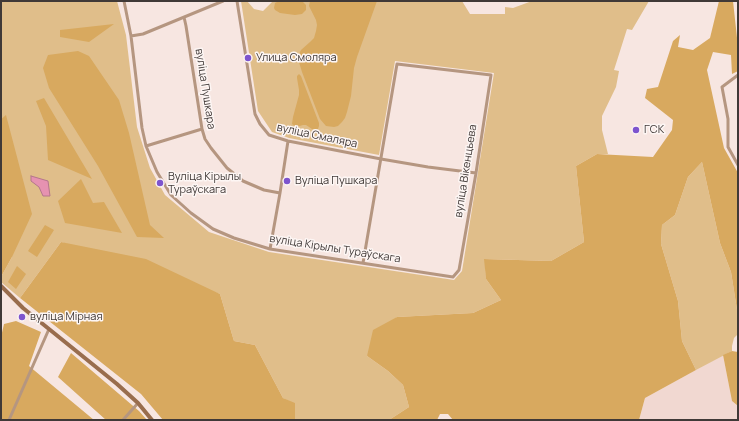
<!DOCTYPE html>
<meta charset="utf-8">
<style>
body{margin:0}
#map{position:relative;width:739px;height:421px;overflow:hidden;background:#f7e6e1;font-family:Manrope,sans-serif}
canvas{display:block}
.frame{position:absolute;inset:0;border:2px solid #403937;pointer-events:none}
</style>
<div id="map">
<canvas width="739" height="421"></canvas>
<div class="frame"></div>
</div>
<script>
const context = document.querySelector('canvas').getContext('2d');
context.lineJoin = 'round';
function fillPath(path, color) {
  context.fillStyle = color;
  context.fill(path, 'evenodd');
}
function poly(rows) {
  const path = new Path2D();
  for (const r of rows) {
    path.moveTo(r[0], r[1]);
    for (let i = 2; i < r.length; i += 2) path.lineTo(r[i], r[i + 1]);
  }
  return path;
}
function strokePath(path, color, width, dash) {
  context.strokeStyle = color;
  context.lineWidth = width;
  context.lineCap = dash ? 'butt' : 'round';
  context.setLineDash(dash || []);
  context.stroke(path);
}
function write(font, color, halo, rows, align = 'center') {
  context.font = font + ' Manrope,sans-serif';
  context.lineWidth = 3;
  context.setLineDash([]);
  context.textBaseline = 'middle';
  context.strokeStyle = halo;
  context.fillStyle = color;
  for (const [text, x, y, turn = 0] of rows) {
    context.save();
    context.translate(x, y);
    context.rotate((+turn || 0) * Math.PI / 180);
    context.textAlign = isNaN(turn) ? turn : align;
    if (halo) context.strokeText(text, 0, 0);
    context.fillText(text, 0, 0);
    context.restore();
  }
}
fillPath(poly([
 [723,355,732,401,738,406,738,420,639,420,645,398]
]), '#f1d8d1');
fillPath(poly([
 [1,1,117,1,126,35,137,127,150,168,165,195,209,232,269,252,454,280,462,271,494,73,395,61,379,155,289,138,272,132,258,111,241,1,247,1,254,9,263,11,273,1,462,1,470,14,505,14,505,7,513,8,532,1,649,1,632,30,627,29,614,70,619,71,616,87,602,116,602,130,608,154,597,154,576,166,584,242,551,261,485,259,486,279,501,300,473,313,397,317,367,356,388,371,403,385,409,407,389,420,295,420,294,404,283,398,255,345,234,341,220,294,61,242,20,298,1,282,1,277,12,257,6,116,1,119],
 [702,162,720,243,731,272,738,316,738,334,734,338,732,346,732,351,696,370,682,341,678,301,661,244,662,225,675,215,688,177]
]), '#e0be8a');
fillPath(poly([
 [279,1,302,1,306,5,306,10,302,14,295,15,280,13,275,10,274,8,275,3],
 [310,1,377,1,357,57,354,68,351,96,347,112,345,118,342,122,338,126,334,127,326,126,320,119,302,72,298,59,299,54,301,50,310,42,314,38,316,31,317,25,316,20,309,6],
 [719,1,733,1,738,47,738,71,732,74,731,55,713,52,707,70,724,148,738,173,738,316,731,272,720,243,702,162,688,177,675,215,662,225,661,244,678,301,682,341,696,370,645,398,639,420,453,420,448,414,440,414,437,420,389,420,409,407,403,385,388,371,367,356,373,330,397,317,473,313,501,300,486,279,484,259,551,261,584,242,576,166,597,154,653,157,672,130,673,120,645,98,647,89,658,87,673,41,680,35,678,47,693,50,710,38],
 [114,24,89,42,60,37,60,30],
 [78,51,89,56,119,100,129,133,150,225,164,238,137,237,98,166,49,88,43,68,48,55],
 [299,74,301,76,319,123,319,126,318,129,312,129,306,125,303,125,296,127,292,124,293,117,299,95,299,90,297,78,297,76],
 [44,98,92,179,48,160,46,126,36,101],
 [6,115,32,214,12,257,1,277,1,119],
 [81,179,93,203,104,202,122,233,65,223,58,201],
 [45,225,54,230,37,257,28,251],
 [61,242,146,259,220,294,234,341,255,345,283,398,295,403,295,420,163,420,141,394,20,298],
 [17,266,26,274,16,289,8,282],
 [16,321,41,332,29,366,94,420,1,420,1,337,4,324],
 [732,351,738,352,738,406,732,401,723,355],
 [71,353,139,411,147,420,106,420,58,377]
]), '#d8a95f');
const water = poly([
 [31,176,48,181,50,196,43,196,39,187,31,181,31,176]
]);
fillPath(water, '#e692b1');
strokePath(water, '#b4778c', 1);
strokePath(poly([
 [124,1,131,36,142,128,146,146,157,172,171,195,191,213,213,229,234,238,270,249,453,277,459,270,476,173,491,75,397,64,363,263],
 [237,1,255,114,260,124,269,135,288,141,381,159,428,167,476,173],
 [184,17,186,26,202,129,205,139,211,148,227,168,243,181,264,190,280,193],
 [131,36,143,34,223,1],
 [738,75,722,87,728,119,728,147,738,165],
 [146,146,202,129],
 [270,249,280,193,288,141],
 [9,420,49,329],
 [123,420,138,403]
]), '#b59680', 3);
strokePath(poly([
 [1,286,23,308,117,384,138,403,152,420]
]), '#996d4d', 4);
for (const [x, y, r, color] of [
 [248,58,4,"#7d54ce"],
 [636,130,4,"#7d54ce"],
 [287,181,4,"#7d54ce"],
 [160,183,4,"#7d54ce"],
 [22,317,4,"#7d54ce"]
]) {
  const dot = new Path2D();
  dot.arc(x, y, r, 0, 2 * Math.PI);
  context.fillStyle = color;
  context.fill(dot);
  strokePath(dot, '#fdf6f4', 1.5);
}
write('11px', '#403937', '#fdf6f4', [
 ["Улица Смоляра",256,58],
 ["ГСК",644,130],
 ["Вуліца Кірылы",168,177],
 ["Тураўскага",168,190],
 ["Вуліца Пушкара",295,181],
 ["вуліца Мірная",30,317]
], 'left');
write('11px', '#403937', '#fdf6f4', [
 ["вуліца Пушкара",205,89,81],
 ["вуліца Смаляра",317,136,12],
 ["вуліца Вікенцьева",466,171,-81],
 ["вуліца Кірылы Тураўскага",335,249,9]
]);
</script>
